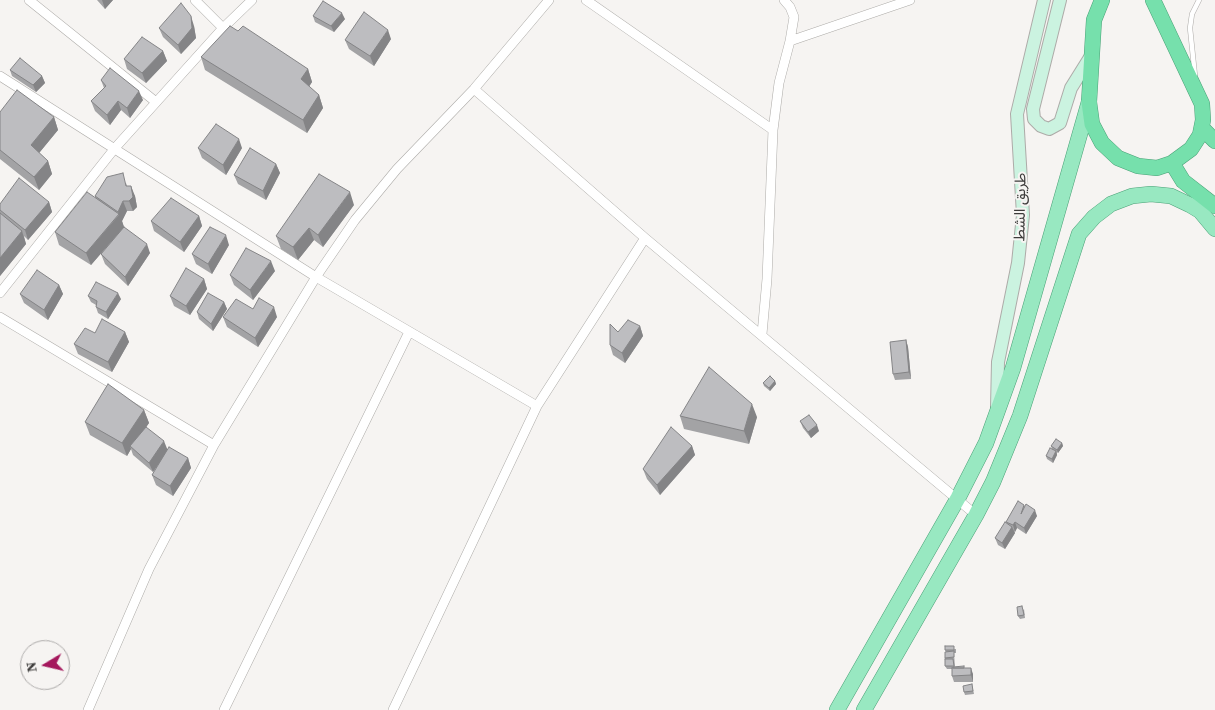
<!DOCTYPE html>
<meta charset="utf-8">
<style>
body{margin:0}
#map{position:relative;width:1215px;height:710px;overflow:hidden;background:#f6f4f2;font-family:"Source Serif 4",serif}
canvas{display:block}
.north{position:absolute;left:20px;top:640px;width:50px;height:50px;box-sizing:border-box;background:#f6f4f2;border:1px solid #acaaa9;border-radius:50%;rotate:261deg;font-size:14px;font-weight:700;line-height:20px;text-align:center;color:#3d3c3b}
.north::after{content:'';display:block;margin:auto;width:18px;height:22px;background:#a5185d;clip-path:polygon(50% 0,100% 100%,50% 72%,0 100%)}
</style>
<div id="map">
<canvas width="1215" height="710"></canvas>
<div class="north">N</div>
</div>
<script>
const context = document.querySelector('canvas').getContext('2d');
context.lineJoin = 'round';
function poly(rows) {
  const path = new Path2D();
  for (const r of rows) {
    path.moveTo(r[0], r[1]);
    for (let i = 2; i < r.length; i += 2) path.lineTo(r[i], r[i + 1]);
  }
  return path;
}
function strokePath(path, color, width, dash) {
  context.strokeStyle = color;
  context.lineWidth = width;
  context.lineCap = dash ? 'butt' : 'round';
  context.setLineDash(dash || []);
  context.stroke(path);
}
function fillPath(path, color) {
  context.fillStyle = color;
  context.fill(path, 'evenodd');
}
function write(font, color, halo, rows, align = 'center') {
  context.font = font + ' "Source Serif 4","Noto Sans Arabic",serif';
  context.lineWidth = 4;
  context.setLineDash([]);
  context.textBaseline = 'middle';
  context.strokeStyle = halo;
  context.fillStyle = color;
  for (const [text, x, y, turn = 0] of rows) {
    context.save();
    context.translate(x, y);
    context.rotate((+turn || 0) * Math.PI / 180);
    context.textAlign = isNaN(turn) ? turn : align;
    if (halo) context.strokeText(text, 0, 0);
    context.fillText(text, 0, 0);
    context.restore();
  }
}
const service = poly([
 [1195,76,1190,28,1192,14,1199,0]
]);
const minor = poly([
 [29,0,156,102],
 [195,0,223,28],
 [586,0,773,130],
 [784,0,790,7,794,17,790,41],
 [0,76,316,277,537,406],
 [474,89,645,238,976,515],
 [0,293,115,148,223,28,252,0],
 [0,317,214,445],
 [762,334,767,279,773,130,779,83,790,41,910,0],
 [88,710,149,569,214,445,316,277,355,220,397,169,474,89,549,0],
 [224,710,409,332],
 [393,710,537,406,645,238]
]);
const secondary = poly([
 [1060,0,1033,109,1034,119,1041,126,1049,129,1060,123,1071,88,1091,56],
 [997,407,998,362,1018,263,1023,215,1017,114,1044,0]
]);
const primary = poly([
 [837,710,958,498,986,443,1013,368,1089,102],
 [864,710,976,515,993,482,1020,416,1079,234,1094,217,1111,204,1132,196,1151,194,1171,196,1190,205,1200,211,1215,229]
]);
const trunk = poly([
 [1102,0,1094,20,1089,102,1092,124,1102,143,1118,158,1138,166,1157,168,1172,163,1191,149,1200,135,1203,120,1202,104,1153,0],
 [1202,128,1215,141],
 [1172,163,1183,181,1215,206]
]);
strokePath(service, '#adaba8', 5.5);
strokePath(minor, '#adaba8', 10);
strokePath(secondary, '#adaba8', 14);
strokePath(primary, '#4ba177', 16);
strokePath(trunk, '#4ba177', 16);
strokePath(service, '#fff', 4.5);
strokePath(minor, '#fff', 9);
strokePath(secondary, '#cbf3e0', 12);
strokePath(primary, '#98e8c1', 15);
strokePath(trunk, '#76e0ac', 15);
fillPath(poly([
 [97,0,113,0,105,9],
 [313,16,345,19,334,32,315,22],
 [194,26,196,38,181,54,163,37,159,28],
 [238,31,308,69,312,82,309,87,319,95,323,108,307,133,205,70,201,57],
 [391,39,374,66,349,49,345,40],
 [163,51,167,61,146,83,127,69,124,59],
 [10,70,42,76,45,83,36,92,12,76],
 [101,80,143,100,130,118,121,110,110,125,95,111,91,101,104,88],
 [0,112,54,117,58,130,39,153,48,161,52,174,39,190,0,159],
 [198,148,242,148,226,175,202,158],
 [276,164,280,173,266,200,238,184,234,175],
 [126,183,127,186,135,196,137,207,133,211,127,211,122,221,124,227,150,253,128,286,105,264,101,254,115,237,91,265,59,245,55,232,95,198,95,196],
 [49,202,52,212,28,240,24,236,26,244,0,276,0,204],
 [354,205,323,247,314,240,298,260,281,249,276,236],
 [199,216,202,226,184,252,154,231,151,221],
 [229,245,212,274,196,264,192,254],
 [275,271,253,300,234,285,230,275],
 [204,279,207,289,190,315,174,306,170,296],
 [59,285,63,294,48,320,24,303,20,294],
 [88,296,121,299,108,319,98,313,96,307,96,305,91,302],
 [224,302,227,309,213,331,199,319,197,312],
 [253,309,277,317,258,347,227,327,223,317],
 [640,326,643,336,625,363,613,355,610,345,618,332],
 [125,332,129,342,112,372,78,354,74,344,95,333],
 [906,340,908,347,911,379,895,380,893,374],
 [775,381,776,384,770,391,764,386,763,383],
 [144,410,149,423,146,427,168,450,188,458,191,468,173,496,156,485,152,475,162,459,153,472,133,455,131,449,127,456,90,435,85,422],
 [680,416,757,417,749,444,684,429],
 [800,421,819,431,811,438,803,428],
 [1062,443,1063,446,1058,453,1057,452,1057,455,1053,463,1047,459,1046,456,1052,449,1051,446],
 [692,446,695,455,660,495,647,479,643,469],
 [1024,505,1025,507,1037,516,1026,534,1017,528,1015,532,1014,531,1015,533,1005,549,998,545,995,538,1007,523,1006,522],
 [1024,609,1025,618,1020,619,1018,616],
 [956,649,956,653,954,653,955,667,965,668,973,674,973,682,954,682,952,676,952,669,947,669,945,666,945,658,946,652,945,650],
 [972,684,974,694,965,695,964,692]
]), '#a3a3a5');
fillPath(poly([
 [102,0,113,0,105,9],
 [342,13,345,19,334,32,331,26],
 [191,16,194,26,196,38,181,54,178,45],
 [388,30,391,39,374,66,370,56],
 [163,51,167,61,146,83,142,73],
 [308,69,312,82,305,92,301,79],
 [42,76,45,83,36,92,33,85],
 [139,91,143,100,130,118,127,108],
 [319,95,323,108,307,133,303,120],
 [118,101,121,110,110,125,107,115],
 [54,117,58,130,35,158,31,145],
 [239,139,242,148,226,175,223,165],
 [48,161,52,174,39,190,34,177],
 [276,164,280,173,266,200,263,191],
 [131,186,135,196,137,207,133,211,129,201],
 [350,192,354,205,323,247,318,235],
 [123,201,127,211,122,221,124,227,91,265,86,253,119,215,118,212],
 [49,202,52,212,28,240,25,230],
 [199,216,202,226,184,252,180,242],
 [309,228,314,240,298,260,293,247],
 [22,231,26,244,0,276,0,258],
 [226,235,229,245,212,274,208,264],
 [147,244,150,253,128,286,125,277],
 [271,261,275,271,253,300,250,290],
 [204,279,207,289,190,315,186,306],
 [59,285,63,294,48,320,44,310],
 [118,293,121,299,108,319,106,312],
 [224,302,227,309,213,331,211,324],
 [274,307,277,317,258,347,255,338],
 [640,326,643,336,625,363,622,353],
 [125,332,129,342,112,372,108,362],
 [906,340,908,347,911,379,909,372],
 [775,381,776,384,770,391,769,388],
 [752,404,757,417,749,444,744,431],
 [144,410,149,423,132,448,130,446,131,449,127,456,122,443],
 [817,425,819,431,811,438,808,432],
 [164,441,168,451,153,472,149,463],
 [1062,443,1063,446,1058,453,1057,450],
 [692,446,695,455,660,495,657,485],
 [1056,451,1057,455,1053,463,1052,459],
 [188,458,191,468,173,496,170,486],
 [1035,510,1037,516,1026,534,1024,528],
 [1015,522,1017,528,1015,532,1013,525],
 [1012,527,1015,533,1005,549,1002,543],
 [971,668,973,674,973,682,971,675]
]), '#848486');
const building = poly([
 [323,1,342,13,331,26,313,16,323,1],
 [181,3,191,16,192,28,178,45,159,28,181,3],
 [364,12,388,30,370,56,345,40,364,12],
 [230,26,238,31,243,26,308,69,301,79,319,95,303,120,201,57,230,26],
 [142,37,163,51,142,73,124,59,142,37],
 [20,58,42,76,33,85,10,70,20,58],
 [110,68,139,91,127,108,118,101,107,115,91,101,106,86,101,80,110,68],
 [17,90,54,117,31,145,48,161,34,177,0,150,0,112,17,90],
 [216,124,239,139,223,165,198,148,216,124],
 [250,148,276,164,263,191,234,175,250,148],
 [123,173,126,186,131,186,133,197,129,201,123,201,118,212,95,196,107,177,123,173],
 [319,174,350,192,318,235,309,228,293,247,276,236,319,174],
 [19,178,49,202,25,230,0,210,0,204,19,178],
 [87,192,119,214,86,253,55,232,87,192],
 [171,198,199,216,180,242,151,221,171,198],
 [0,213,22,231,0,258,0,213],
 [124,227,147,244,125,277,101,254,124,227],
 [210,227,226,235,208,264,192,254,210,227],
 [246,248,271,261,250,290,230,275,246,248],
 [186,268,204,279,186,306,170,296,186,268],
 [37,270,59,285,44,310,20,294,37,270],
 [96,282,118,293,106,312,96,307,97,301,88,296,96,282],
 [208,293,224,302,211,324,197,312,208,293],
 [259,298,274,307,255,338,223,317,236,299,253,309,259,298],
 [102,319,125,332,108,362,74,344,85,328,95,333,102,319],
 [628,320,640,326,622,353,610,345,610,324,618,332,628,320],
 [906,340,909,372,893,374,890,342,906,340],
 [709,367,752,404,744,431,680,416,709,367],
 [770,376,775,381,769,388,763,383,770,376],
 [108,384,144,410,122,443,85,422,108,384],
 [809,415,817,425,808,432,800,421,809,415],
 [146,427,164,441,149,463,130,446,146,427],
 [671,427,692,446,657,485,643,469,671,427],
 [1056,439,1062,443,1057,450,1051,446,1056,439],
 [169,447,188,458,170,486,152,475,169,447],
 [1050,448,1056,451,1052,459,1046,456,1050,448],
 [1018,501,1024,505,1021,514,1026,504,1035,510,1024,528,1015,522,1013,525,1006,522,1018,501],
 [1005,522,1012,527,1002,543,995,538,1005,522],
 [1022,606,1024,615,1018,616,1017,607,1022,606],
 [945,646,954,646,954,650,945,650,945,646],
 [954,651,954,657,945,658,945,652,954,651],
 [945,659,953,659,954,666,945,666,945,659],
 [964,666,964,668,953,668,953,667,964,666],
 [952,668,971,668,971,675,952,676,952,668],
 [972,684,973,691,964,692,963,686,972,684]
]);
fillPath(building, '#bdbdc0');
strokePath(building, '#848486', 1);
write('15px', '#3d3c3b', '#f6f4f2', [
 ["طريق الشط",1021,207,-89]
]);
</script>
